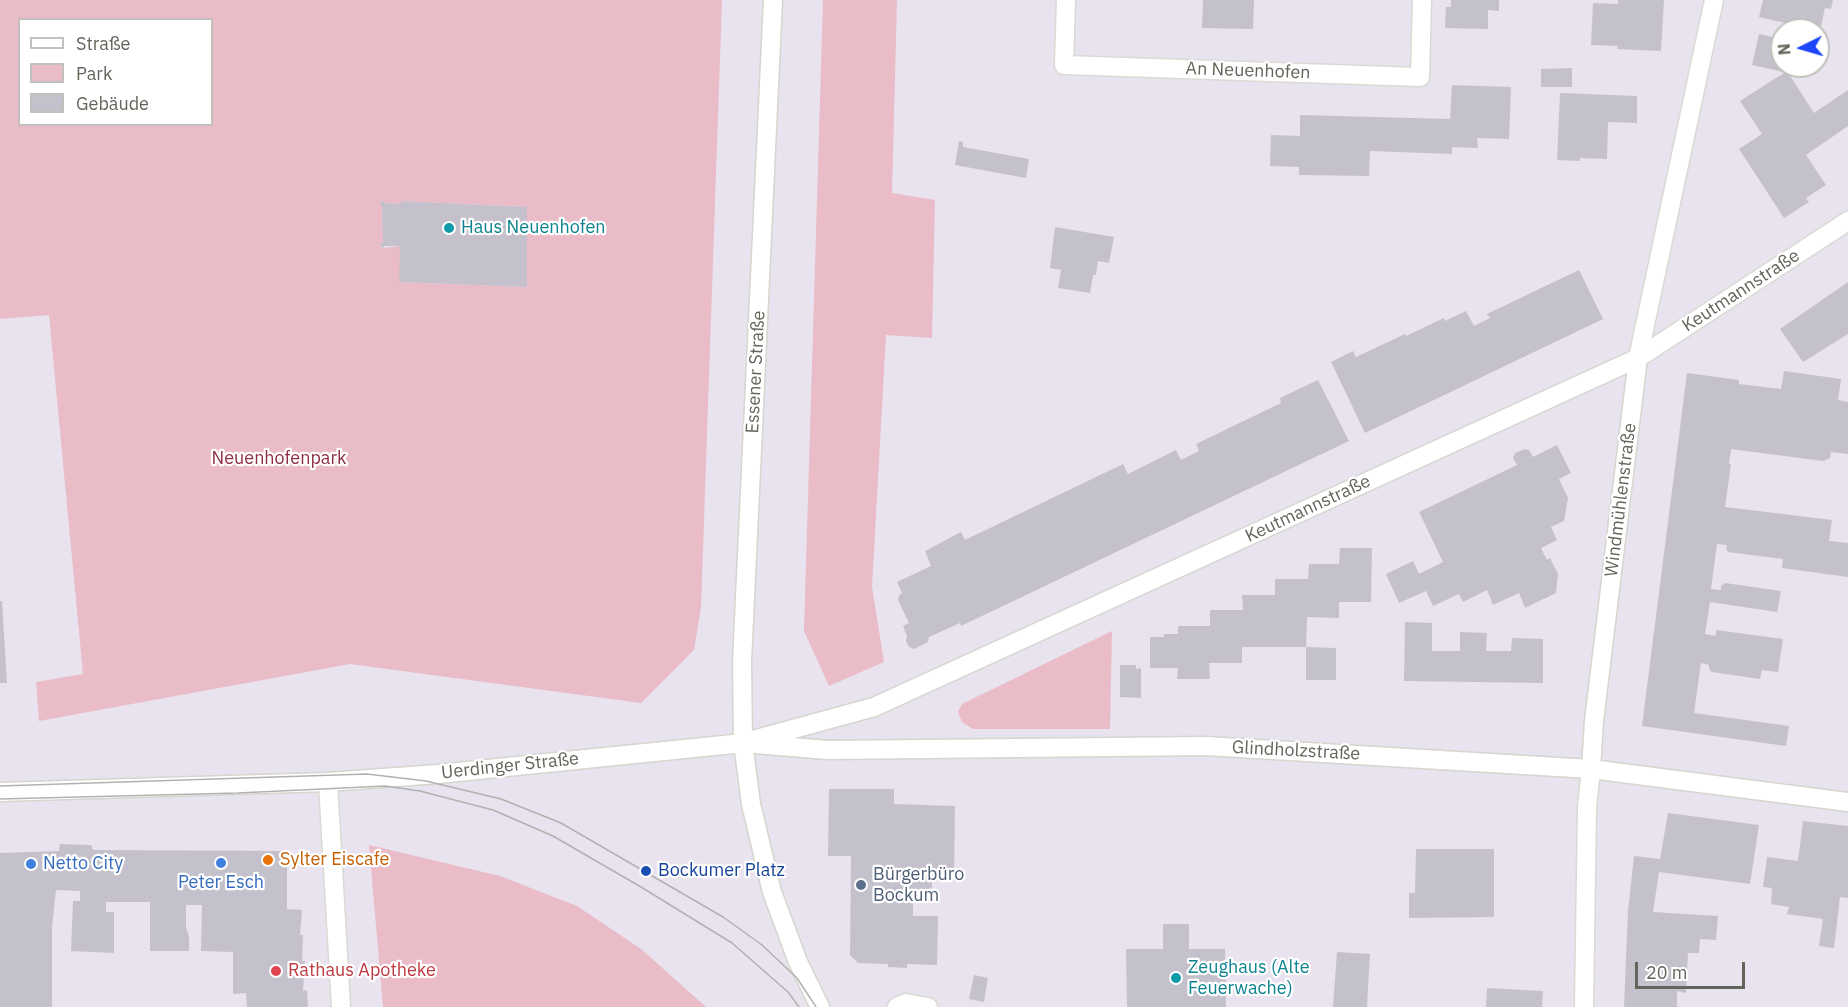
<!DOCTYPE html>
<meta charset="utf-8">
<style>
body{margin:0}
#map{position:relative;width:1848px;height:1007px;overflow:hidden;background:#e9e2ef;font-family:"IBM Plex Sans",sans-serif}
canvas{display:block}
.legend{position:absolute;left:18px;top:18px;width:195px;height:108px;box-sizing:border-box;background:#fff;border:2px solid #c0c1bd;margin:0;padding:8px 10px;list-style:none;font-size:18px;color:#62655a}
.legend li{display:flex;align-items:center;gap:12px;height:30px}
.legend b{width:30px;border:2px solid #c0c1bd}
.north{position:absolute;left:1770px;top:18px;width:60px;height:60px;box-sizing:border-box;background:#fff;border:2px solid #c0c1bd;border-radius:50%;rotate:265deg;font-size:16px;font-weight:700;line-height:24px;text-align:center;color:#62655a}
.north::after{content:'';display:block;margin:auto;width:21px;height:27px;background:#1d45fa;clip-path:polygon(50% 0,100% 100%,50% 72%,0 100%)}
.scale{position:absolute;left:1635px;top:962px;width:110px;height:27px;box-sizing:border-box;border:3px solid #62655a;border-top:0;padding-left:8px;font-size:18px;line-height:21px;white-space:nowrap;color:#62655a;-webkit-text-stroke:4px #fff;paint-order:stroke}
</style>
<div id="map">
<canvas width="1848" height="1007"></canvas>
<ul class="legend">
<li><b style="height:8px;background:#fff"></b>Straße</li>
<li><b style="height:16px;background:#e9bcc8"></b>Park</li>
<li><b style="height:16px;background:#c5c1cc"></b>Gebäude</li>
</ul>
<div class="north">N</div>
<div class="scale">20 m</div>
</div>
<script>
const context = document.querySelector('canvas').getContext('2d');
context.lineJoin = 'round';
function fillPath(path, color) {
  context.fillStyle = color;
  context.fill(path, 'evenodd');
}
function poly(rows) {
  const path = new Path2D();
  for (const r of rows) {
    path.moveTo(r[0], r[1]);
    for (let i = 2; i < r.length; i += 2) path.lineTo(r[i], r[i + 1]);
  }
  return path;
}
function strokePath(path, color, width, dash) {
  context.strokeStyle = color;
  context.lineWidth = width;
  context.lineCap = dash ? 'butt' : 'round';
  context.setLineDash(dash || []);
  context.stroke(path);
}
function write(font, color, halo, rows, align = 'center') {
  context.font = font + ' "IBM Plex Sans",sans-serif';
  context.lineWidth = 4.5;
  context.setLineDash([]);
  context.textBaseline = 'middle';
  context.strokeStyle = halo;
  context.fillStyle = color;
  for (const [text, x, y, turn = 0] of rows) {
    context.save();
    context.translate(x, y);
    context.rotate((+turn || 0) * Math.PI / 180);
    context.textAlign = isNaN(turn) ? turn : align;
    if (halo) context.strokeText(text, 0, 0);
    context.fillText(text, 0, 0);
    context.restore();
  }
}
fillPath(poly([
 [0,0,722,0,701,607,694,650,641,703,350,664,39,721,36,682,83,674,49,315,0,319],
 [20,20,212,20,212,124,20,124],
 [382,200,385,203,401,204,401,201,527,207,527,287,400,282,400,246,382,248,380,245,383,242,382,206,380,203],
 [823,0,897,0,892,193,935,200,932,338,886,335,872,587,884,662,829,686,804,631],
 [1112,631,1110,729,973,729,962,722,958,712,962,704],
 [369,845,500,876,577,906,641,949,706,1007,383,1007]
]), '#e9bcc8');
fillPath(poly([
 [1203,0,1254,0,1253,29,1202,28],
 [1451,0,1499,0,1499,11,1488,10,1488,29,1445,28,1446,7,1451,7],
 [1618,0,1664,0,1661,51,1617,49,1618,46,1591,45,1593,3,1618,4],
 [1763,0,1833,0,1831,9,1825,8,1820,31,1759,17],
 [1759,34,1782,39,1782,66,1786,66,1784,72,1752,65],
 [1572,68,1572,87,1541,87,1541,69],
 [1787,71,1814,113,1848,90,1848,126,1806,155,1826,185,1806,198,1809,202,1784,218,1739,149,1762,134,1740,101],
 [1452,85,1511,87,1509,139,1477,138,1478,148,1452,147,1452,154,1370,151,1369,176,1299,175,1299,167,1270,166,1271,135,1300,136,1300,115,1450,119],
 [1560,93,1637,96,1637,123,1608,122,1607,159,1580,158,1580,161,1557,160],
 [959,141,963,142,963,147,1029,159,1026,178,955,165],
 [382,200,385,203,401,204,401,201,527,207,527,287,399,282,400,246,385,246,382,248,380,244,383,242,382,207,380,203],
 [1055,227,1114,237,1109,263,1098,261,1096,275,1093,275,1090,293,1058,288,1061,270,1050,268],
 [1579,270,1603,319,1365,433,1331,362,1353,351,1356,357,1405,334,1406,336,1444,318,1445,321,1466,311,1474,326,1490,318,1487,314],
 [1848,282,1848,334,1803,362,1780,329],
 [1784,371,1841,379,1838,400,1848,402,1848,454,1831,452,1830,458,1823,461,1731,449,1729,464,1731,464,1725,507,1832,520,1829,541,1848,543,1848,577,1782,568,1783,559,1728,552,1726,549,1727,545,1717,544,1711,589,1721,590,1721,586,1725,583,1781,591,1777,612,1710,602,1705,634,1716,636,1716,630,1783,639,1778,672,1762,670,1760,679,1712,672,1709,669,1709,665,1701,663,1694,713,1789,726,1786,746,1642,726,1687,373,1739,380,1739,384,1781,389],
 [1318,380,1349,441,961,626,960,623,929,637,928,642,914,649,909,647,906,641,907,636,903,626,909,623,898,600,899,595,902,593,897,582,931,566,925,551,961,532,965,540,1123,464,1128,474,1176,450,1181,460,1199,451,1196,444,1281,403,1280,398],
 [1557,445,1571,473,1559,479,1568,498,1564,521,1551,527,1557,540,1541,548,1547,560,1550,558,1558,574,1556,593,1525,608,1519,593,1493,605,1487,590,1463,602,1459,594,1433,606,1426,591,1399,603,1386,574,1413,561,1419,574,1443,562,1419,512,1517,465,1513,458,1515,453,1525,449,1529,450,1533,457],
 [1340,548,1372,548,1371,602,1339,602,1339,618,1307,617,1306,647,1242,647,1242,663,1209,663,1210,679,1177,679,1178,668,1150,668,1150,637,1164,637,1164,634,1178,634,1178,626,1210,626,1210,610,1243,610,1242,595,1275,595,1275,579,1308,579,1309,564,1339,564],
 [0,601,2,601,7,683,0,683],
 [1405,622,1432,623,1432,651,1460,651,1460,632,1487,633,1486,651,1511,651,1512,638,1543,639,1543,683,1404,681],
 [1306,647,1336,648,1336,680,1306,680],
 [1120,665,1136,665,1136,669,1141,668,1141,698,1120,697],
 [829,789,894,789,894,804,955,806,954,877,932,876,932,887,924,895,913,895,913,916,938,916,937,965,907,964,907,968,888,967,888,964,858,963,850,955,851,856,828,856],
 [1668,813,1759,825,1750,884,1659,872,1653,912,1718,916,1716,940,1700,939,1699,953,1688,953,1686,993,1677,991,1677,1007,1624,1007,1628,911,1634,856,1660,859],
 [1803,821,1848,826,1848,898,1840,897,1834,948,1819,946,1823,919,1787,914,1789,907,1771,904,1772,888,1763,887,1767,857,1798,861],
 [60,844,91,845,93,850,287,851,287,909,302,910,300,935,303,935,302,961,305,961,303,991,307,990,308,1007,247,1007,246,993,233,994,233,952,201,951,202,905,186,905,186,927,189,937,189,951,150,951,150,902,106,902,106,912,114,912,114,953,71,951,73,901,80,901,80,891,56,890,52,927,52,1007,0,1007,0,853,59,851],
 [1416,849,1494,849,1494,917,1409,918,1409,893,1415,893],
 [1163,924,1189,924,1189,949,1225,949,1226,1007,1127,1007,1126,949,1163,949],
 [1337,952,1370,954,1367,1007,1333,1007],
 [974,975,988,978,984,1002,969,999],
 [1487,988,1543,991,1542,1007,1486,1007]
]), '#c5c1cc');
const lane = poly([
 [897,1007,906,1003,928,1007]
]);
const street = poly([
 [1066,0,1064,65,1420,77,1422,0],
 [1638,358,1714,0],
 [1638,358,1848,221],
 [328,782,341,1007],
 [1584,1007,1587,807,1591,769]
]);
const secondary = poly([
 [773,0,742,662,743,743,751,804,772,892,798,962,820,1007],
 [753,740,874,707,1638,358],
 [1591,769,1594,721,1638,358],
 [0,792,328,782,438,774,743,743,828,750,1206,746,1591,769,1848,802]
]);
strokePath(lane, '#d8dbd3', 21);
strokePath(street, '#d8dbd3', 21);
strokePath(secondary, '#d3d7cd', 21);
strokePath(lane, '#fff', 18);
strokePath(street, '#fff', 18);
strokePath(secondary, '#fff', 18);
strokePath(poly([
 [0,786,367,774,426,781,501,799,561,823,723,917,762,945,797,978,816,1007],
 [0,799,238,793,385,786,420,791,493,810,553,836,641,887,732,943,788,992,799,1007]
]), '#b1b2b0', 1.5);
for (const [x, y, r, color] of [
 [449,228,6,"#0f9aa8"],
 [268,860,6,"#e8710a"],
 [221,863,6,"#3f7fe0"],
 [31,864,6,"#3f7fe0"],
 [646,871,6,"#1a4fb4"],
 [861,885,6,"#5c6f8a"],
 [276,971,6,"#e0444e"],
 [1176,978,6,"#0f9aa8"]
]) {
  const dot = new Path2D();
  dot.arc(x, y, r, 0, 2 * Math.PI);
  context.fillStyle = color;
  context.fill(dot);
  strokePath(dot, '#fff', 2);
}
write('18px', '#62655a', '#fff', [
 ["An Neuenhofen",1248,71,2],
 ["Keutmannstraße",1741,291,-33],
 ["Essener Straße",756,372,-87],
 ["Windmühlenstraße",1621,500,-83],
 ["Keutmannstraße",1308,509,-25],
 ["Glindholzstraße",1296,751,3],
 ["Uerdinger Straße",510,766,-6]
]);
write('18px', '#0d838f', '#fff', [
 ["Haus Neuenhofen",461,228],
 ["Zeughaus (Alte",1188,968],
 ["Feuerwache)",1188,989]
], 'left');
write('18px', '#8f2f43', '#fff', [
 ["Neuenhofenpark",279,459]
]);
write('18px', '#c56008', '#fff', [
 ["Sylter Eiscafe",280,860]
], 'left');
write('18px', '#366cbe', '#fff', [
 ["Netto City",43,864],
 ["Peter Esch",221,883,"center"]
], 'left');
write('18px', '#164399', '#fff', [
 ["Bockumer Platz",658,871]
], 'left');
write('18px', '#4e5e75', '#fff', [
 ["Bürgerbüro",873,875],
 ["Bockum",873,896]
], 'left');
write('18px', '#be3a42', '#fff', [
 ["Rathaus Apotheke",288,971]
], 'left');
</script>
